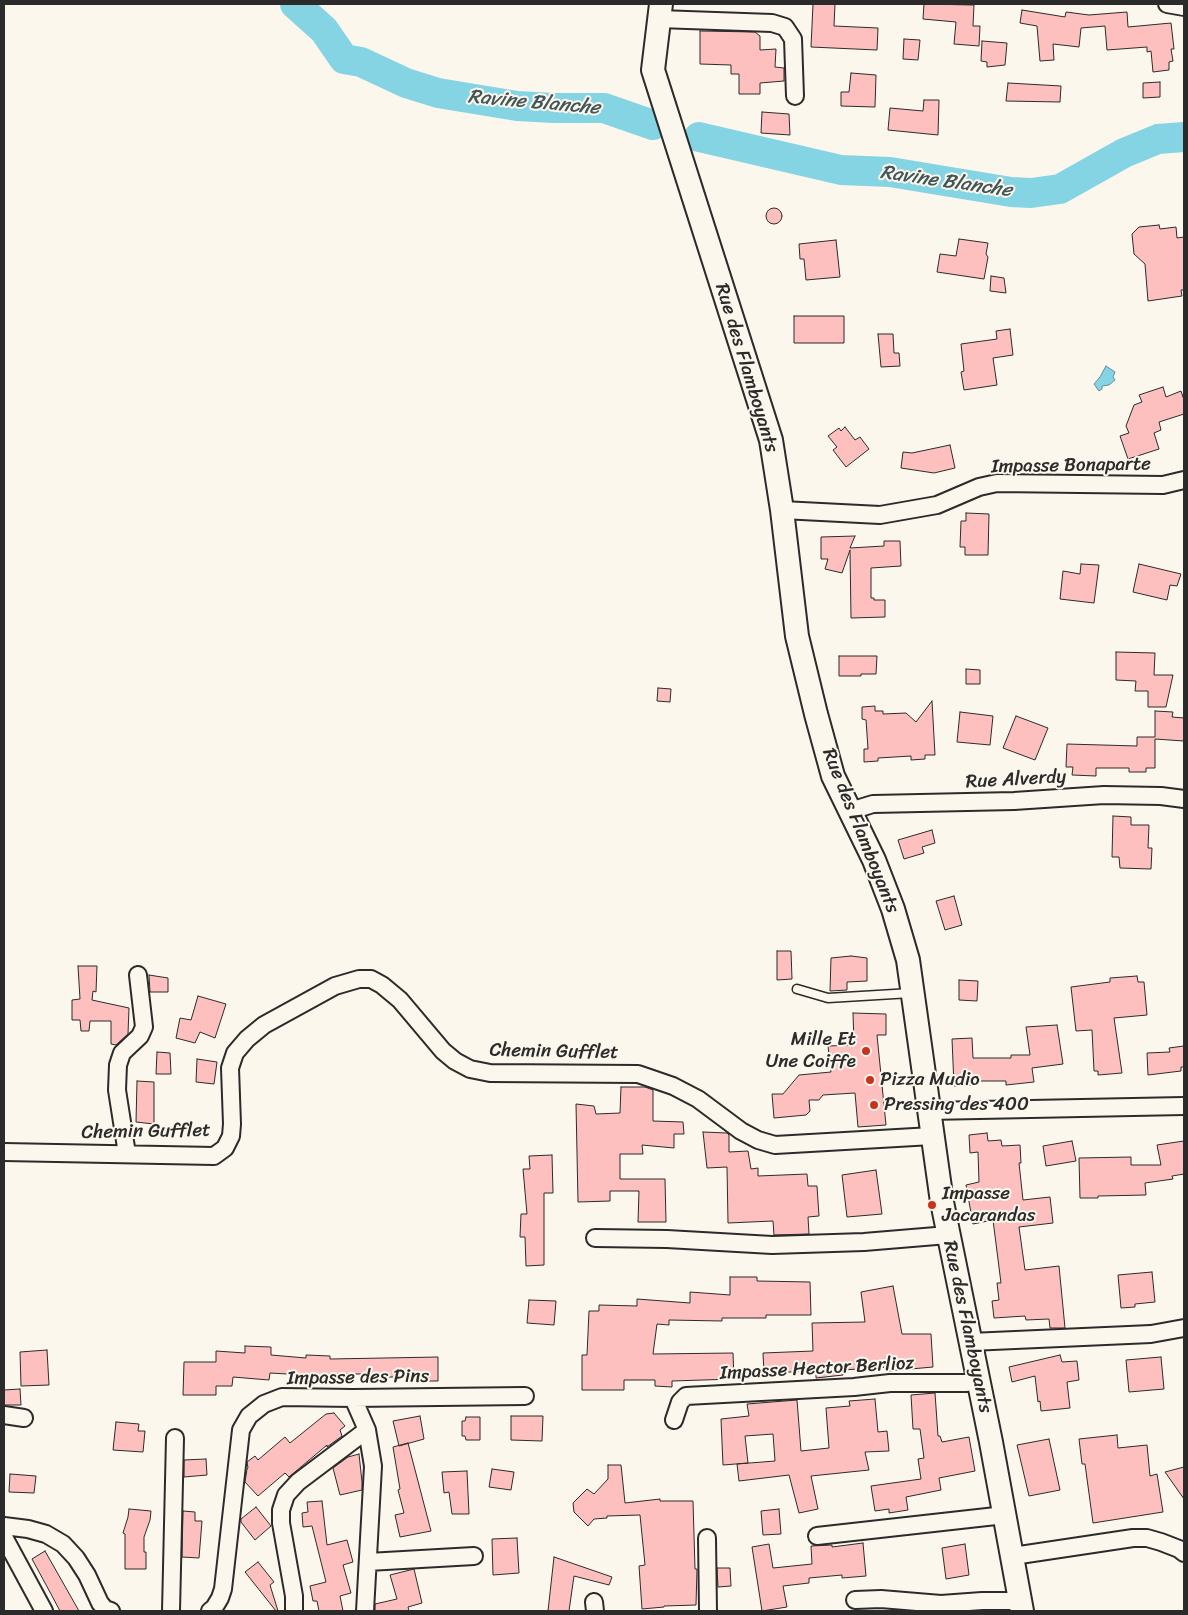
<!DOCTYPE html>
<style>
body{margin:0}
#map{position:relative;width:1188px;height:1615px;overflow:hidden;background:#fbf7ec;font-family:Sriracha,sans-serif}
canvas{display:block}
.frame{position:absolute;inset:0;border:5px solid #2b2b2b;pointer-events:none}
</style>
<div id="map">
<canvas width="1188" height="1615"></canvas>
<div class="frame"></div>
</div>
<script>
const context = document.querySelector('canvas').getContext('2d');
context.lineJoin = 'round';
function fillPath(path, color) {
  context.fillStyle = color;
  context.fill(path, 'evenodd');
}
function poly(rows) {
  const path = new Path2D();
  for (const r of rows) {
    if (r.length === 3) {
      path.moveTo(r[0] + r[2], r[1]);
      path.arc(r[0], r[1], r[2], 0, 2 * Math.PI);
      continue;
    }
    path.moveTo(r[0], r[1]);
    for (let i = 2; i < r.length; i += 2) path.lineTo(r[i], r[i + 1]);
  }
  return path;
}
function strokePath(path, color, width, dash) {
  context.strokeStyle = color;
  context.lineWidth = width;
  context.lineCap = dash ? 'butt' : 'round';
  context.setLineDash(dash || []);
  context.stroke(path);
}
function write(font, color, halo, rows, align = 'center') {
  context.font = font + ' Sriracha,sans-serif';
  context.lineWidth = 4;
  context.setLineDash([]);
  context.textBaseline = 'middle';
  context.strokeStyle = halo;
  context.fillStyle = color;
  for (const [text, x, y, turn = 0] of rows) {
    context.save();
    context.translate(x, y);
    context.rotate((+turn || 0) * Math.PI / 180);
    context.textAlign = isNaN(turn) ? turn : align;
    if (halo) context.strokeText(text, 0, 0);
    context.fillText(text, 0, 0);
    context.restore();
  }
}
const water = poly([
 [1106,366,1115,372,1113,377,1115,380,1109,385,1102,386,1102,389,1099,391,1094,384,1100,377,1106,366]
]);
fillPath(water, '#85d4e4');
strokePath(water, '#61909a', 1);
strokePath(poly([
 [295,4,324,30,344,59,361,62,406,83,438,93,517,106,554,108,604,108,653,125],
 [699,137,841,170,890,172,1011,192,1031,193,1060,189,1124,153,1158,139,1184,137]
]), '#85d4e4', 30);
const building = poly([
 [813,4,835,4,834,26,878,28,877,50,811,47,813,4],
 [924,4,974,5,973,26,980,26,979,46,954,44,956,22,923,19,924,4],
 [1022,10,1065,17,1066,12,1089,15,1127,12,1128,27,1171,23,1174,49,1171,49,1173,61,1169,62,1169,70,1153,72,1151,51,1147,52,1147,47,1107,50,1105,26,1081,28,1079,47,1053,44,1054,60,1040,61,1037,26,1020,23,1022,10],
 [700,31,755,32,760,36,760,50,776,49,775,67,784,68,784,81,760,83,760,94,739,94,739,74,731,74,731,65,700,64,700,31],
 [904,39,920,40,918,60,903,59,904,39],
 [982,41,1007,43,1005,65,987,67,987,62,981,61,982,41],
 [851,73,876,75,875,107,841,106,841,92,849,92,851,73],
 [1160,82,1160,97,1143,98,1143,83,1160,82],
 [1008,83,1061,86,1060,102,1006,101,1008,83],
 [924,100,939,100,938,135,888,130,890,108,923,111,924,100],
 [762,112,789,114,790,135,761,133,762,112],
 [774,216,8],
 [1159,225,1160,229,1176,227,1177,238,1184,237,1184,290,1181,290,1182,296,1148,301,1145,264,1134,254,1132,234,1139,227,1159,225],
 [959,239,988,243,986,254,988,257,984,279,937,272,940,254,956,256,959,239],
 [836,240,840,277,806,280,804,259,800,259,799,244,836,240],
 [991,276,1004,278,1006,293,990,291,991,276],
 [794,316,844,316,844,343,794,343,794,316],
 [1010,329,1013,355,993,358,997,385,964,390,961,372,964,371,961,344,997,339,996,331,1010,329],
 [878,334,893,334,894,353,899,353,900,366,881,367,878,334],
 [1163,387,1166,397,1181,391,1184,400,1184,414,1159,422,1161,430,1154,433,1159,449,1128,459,1120,436,1129,433,1126,426,1134,405,1142,402,1139,395,1163,387],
 [845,427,855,440,860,437,869,449,846,467,833,450,837,447,828,436,839,428,841,431,845,427],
 [950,445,955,468,934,473,901,468,903,452,912,453,950,445],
 [966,513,989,514,988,555,965,555,965,547,960,547,961,521,966,521,966,513],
 [855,536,850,548,884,546,884,541,900,541,901,566,871,568,871,598,874,598,874,600,885,600,885,617,851,618,850,550,842,573,825,569,828,559,821,559,821,537,855,536],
 [1081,564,1099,565,1094,603,1060,599,1063,571,1080,574,1081,564],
 [1139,564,1181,574,1177,586,1170,585,1167,600,1133,592,1139,564],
 [1116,652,1155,653,1154,675,1173,675,1166,707,1148,707,1148,691,1135,691,1136,681,1116,680,1116,652],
 [839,656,877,656,876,674,861,674,861,676,839,676,839,656],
 [966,669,980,670,980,684,966,684,966,669],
 [658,688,671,689,670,702,657,701,658,688],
 [932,701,935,755,925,755,925,759,911,760,911,756,878,758,878,761,864,762,864,749,868,749,867,734,866,720,862,719,862,707,875,706,875,711,883,711,883,714,906,713,916,722,932,701],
 [1155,711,1173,712,1172,717,1184,718,1184,741,1155,739,1155,768,1146,768,1146,772,1129,772,1129,768,1096,768,1096,776,1072,775,1073,767,1066,767,1067,744,1137,746,1137,737,1155,737,1155,711],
 [960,712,993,716,990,745,957,742,960,712],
 [1016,716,1048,728,1035,760,1003,748,1016,716],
 [1113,816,1131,817,1131,825,1149,825,1148,848,1152,848,1151,869,1120,868,1119,857,1112,857,1113,816],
 [932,830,935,843,922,847,924,853,904,859,898,840,932,830],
 [954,896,962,925,945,930,936,901,954,896],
 [777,951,791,951,792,979,777,980,777,951],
 [851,956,867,958,867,981,847,982,847,990,830,991,831,958,851,956],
 [78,966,97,966,96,992,93,991,92,1000,129,1008,128,1034,116,1045,111,1044,111,1021,90,1021,89,1031,81,1031,80,1020,72,1020,72,1000,80,999,78,966],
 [149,975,168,978,168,992,150,992,149,975],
 [1137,976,1138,982,1144,982,1147,1015,1114,1018,1122,1073,1098,1075,1098,1071,1094,1071,1092,1030,1076,1031,1071,987,1110,982,1110,978,1137,976],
 [959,980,978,981,977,1001,959,1000,959,980],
 [198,996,226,1004,215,1038,200,1032,195,1043,176,1038,180,1018,191,1020,198,996],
 [853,1013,886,1014,886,1035,877,1035,886,1125,858,1127,855,1093,823,1095,819,1100,809,1100,810,1111,806,1115,774,1118,772,1094,783,1094,799,1075,831,1072,828,1046,854,1045,853,1013],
 [1057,1025,1063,1064,1032,1068,1034,1082,1006,1085,1006,1081,974,1081,974,1085,954,1086,952,1039,972,1038,973,1058,1011,1058,1011,1055,1030,1055,1026,1027,1057,1025],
 [1184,1046,1184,1067,1181,1067,1181,1071,1148,1075,1147,1053,1170,1052,1169,1048,1184,1046],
 [157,1052,170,1053,171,1074,156,1074,157,1052],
 [197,1059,217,1062,214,1084,196,1082,197,1059],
 [137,1081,154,1082,154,1124,136,1122,137,1081],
 [621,1087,645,1087,653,1090,653,1121,683,1122,684,1134,674,1134,674,1148,642,1145,643,1154,620,1154,620,1179,665,1179,666,1222,638,1222,639,1191,610,1191,610,1201,578,1202,576,1104,594,1106,596,1114,620,1113,621,1087],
 [703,1132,727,1133,729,1135,729,1152,748,1151,751,1169,758,1168,758,1176,807,1174,808,1186,817,1186,819,1216,808,1217,809,1234,774,1235,773,1221,728,1223,727,1167,707,1168,703,1132],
 [987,1133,988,1141,1001,1140,1002,1146,1020,1145,1021,1163,1019,1163,1023,1200,1050,1197,1053,1223,1019,1227,1025,1270,1059,1266,1065,1328,1050,1328,1049,1319,1026,1320,1025,1316,994,1318,992,1301,999,1300,997,1283,1001,1283,993,1220,973,1224,966,1185,979,1182,978,1152,970,1153,969,1135,987,1133],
 [1072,1141,1076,1161,1046,1166,1043,1146,1072,1141],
 [1184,1141,1184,1174,1172,1176,1173,1179,1145,1183,1146,1195,1098,1196,1098,1198,1080,1198,1079,1158,1131,1157,1131,1165,1161,1165,1157,1145,1184,1141],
 [552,1155,553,1193,544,1193,544,1265,526,1266,525,1237,520,1237,521,1214,527,1214,523,1169,530,1169,529,1156,552,1155],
 [876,1170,882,1214,847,1217,842,1175,876,1170],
 [1152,1272,1155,1302,1135,1304,1135,1307,1121,1308,1118,1275,1152,1272],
 [730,1277,757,1277,757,1281,810,1282,811,1315,766,1315,766,1318,722,1318,722,1321,669,1320,669,1325,657,1324,653,1354,733,1353,734,1379,672,1381,672,1387,655,1386,655,1380,624,1380,624,1390,582,1390,582,1355,587,1355,589,1311,599,1311,599,1305,637,1306,637,1299,690,1303,690,1292,730,1295,730,1277],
 [893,1286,902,1334,931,1334,933,1367,888,1371,888,1367,843,1370,843,1375,816,1378,816,1371,764,1373,763,1353,813,1351,812,1323,865,1322,861,1292,893,1286],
 [529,1300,556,1301,554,1325,527,1323,529,1300],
 [245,1346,271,1347,271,1355,306,1358,306,1355,330,1356,330,1359,438,1357,438,1381,412,1381,412,1377,377,1377,377,1374,329,1374,329,1378,304,1376,305,1375,270,1373,269,1380,233,1377,232,1386,216,1386,216,1395,183,1395,184,1362,216,1362,216,1351,245,1353,245,1346],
 [47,1350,49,1385,21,1386,20,1352,47,1350],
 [1060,1355,1062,1362,1077,1361,1079,1380,1067,1382,1070,1408,1041,1411,1040,1401,1038,1402,1035,1376,1012,1382,1009,1367,1060,1355],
 [1161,1357,1164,1389,1129,1392,1126,1360,1161,1357],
 [20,1389,21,1405,4,1405,4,1390,20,1389],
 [935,1393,938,1436,940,1436,942,1442,969,1437,975,1471,939,1478,941,1490,906,1497,908,1510,889,1513,889,1509,875,1511,871,1486,921,1479,918,1459,924,1458,920,1429,913,1429,911,1395,935,1393],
 [875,1399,878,1432,887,1431,889,1451,865,1452,869,1470,811,1476,818,1509,799,1513,789,1475,739,1481,737,1464,775,1461,773,1434,745,1436,748,1463,723,1465,721,1419,749,1416,747,1404,797,1400,801,1451,829,1448,826,1408,850,1406,849,1401,875,1399],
 [334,1413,345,1426,340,1430,342,1436,327,1447,327,1445,289,1477,285,1473,258,1496,245,1482,247,1469,248,1468,247,1462,255,1456,258,1460,285,1437,290,1443,326,1414,334,1413],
 [420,1416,424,1439,399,1446,393,1421,420,1416],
 [511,1416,543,1416,542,1441,511,1440,511,1416],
 [466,1417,480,1417,480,1440,466,1440,465,1436,462,1436,462,1421,465,1421,466,1417],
 [116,1422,139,1424,138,1431,145,1431,143,1452,113,1450,116,1422],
 [1117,1435,1118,1448,1147,1445,1150,1476,1157,1474,1163,1512,1093,1523,1085,1464,1082,1464,1079,1439,1117,1435],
 [1049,1439,1060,1490,1029,1496,1017,1445,1049,1439],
 [408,1443,431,1531,400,1537,395,1515,404,1513,398,1490,400,1489,393,1447,408,1443],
 [359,1454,362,1482,362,1490,340,1495,333,1468,348,1457,359,1454],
 [206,1459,207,1475,184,1477,184,1460,206,1459],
 [608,1465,621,1465,625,1503,660,1499,660,1501,693,1501,695,1569,697,1569,696,1605,664,1606,664,1607,642,1609,639,1566,645,1565,640,1515,607,1516,607,1518,594,1519,588,1526,574,1512,573,1503,587,1489,594,1494,608,1479,608,1465],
 [1184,1467,1184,1499,1165,1472,1184,1467],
 [492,1469,514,1472,511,1490,489,1487,492,1469],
 [467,1471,469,1514,452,1514,449,1492,444,1493,442,1472,467,1471],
 [10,1474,36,1476,34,1493,9,1492,10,1474],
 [322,1501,327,1545,347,1540,353,1562,343,1565,351,1593,340,1596,343,1611,319,1611,317,1601,313,1601,310,1586,326,1582,312,1526,303,1527,302,1513,308,1512,307,1502,322,1501],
 [256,1507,271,1526,255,1540,241,1522,241,1519,256,1507],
 [129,1509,151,1511,150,1520,144,1537,144,1552,146,1552,146,1569,125,1569,125,1534,123,1533,128,1517,129,1509],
 [779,1509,781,1534,763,1535,761,1511,779,1509],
 [183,1511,195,1512,195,1521,202,1521,199,1558,182,1557,183,1511],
 [517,1538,519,1573,493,1575,492,1539,517,1538],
 [863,1543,866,1576,842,1578,842,1575,809,1578,809,1583,783,1586,787,1607,762,1611,752,1547,769,1544,773,1568,812,1564,811,1546,832,1545,832,1547,863,1543],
 [965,1544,969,1575,946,1579,942,1548,965,1544],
 [45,1551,79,1611,60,1611,51,1594,32,1559,45,1551],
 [554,1557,612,1577,609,1585,574,1576,569,1611,548,1611,554,1557],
 [258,1562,274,1582,270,1585,278,1611,276,1611,245,1572,258,1562],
 [717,1568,730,1568,731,1586,718,1587,717,1568],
 [414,1569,422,1603,408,1607,409,1611,375,1611,375,1604,397,1599,390,1575,414,1569]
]);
fillPath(building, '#fdc0be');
strokePath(building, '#2b2b2b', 1);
const lane = poly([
 [797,989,828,998,911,993]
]);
const street = poly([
 [1167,4,1184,7],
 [659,19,772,23,785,27,793,39,795,96],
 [782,510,880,515,937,505,979,487,997,483,1163,485,1184,480],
 [850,811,873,804,1014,801,1104,795,1161,796,1184,799],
 [928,1111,1184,1106],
 [4,1152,214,1156,225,1148,231,1136,232,1124,230,1068,235,1053,247,1039,264,1025,335,986,359,979,371,979,382,985,400,1000,443,1051,455,1061,470,1069,490,1073,638,1074,673,1086,698,1099,741,1131,758,1140,775,1145,932,1136],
 [127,1154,117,1090,118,1065,122,1053,140,1036,144,1027,138,975],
 [595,1238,667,1239,772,1245,864,1242,948,1235],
 [970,1342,1151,1334,1184,1328],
 [353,1398,367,1430,373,1466,365,1611],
 [4,1415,24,1418],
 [674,1420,680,1402,686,1396,854,1387,890,1383,967,1383,978,1381],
 [4,1526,28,1529,46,1534,63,1544,76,1558,87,1575,100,1603,105,1609,111,1611],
 [817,1536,1005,1515],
 [4,1537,44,1611],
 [707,1538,708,1611],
 [1013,1556,1133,1538,1147,1538,1161,1542,1179,1549,1184,1553],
 [368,1562,474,1556],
 [855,1600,881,1599,941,1604,982,1601,1021,1601],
 [594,1602,595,1611],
 [171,1611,175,1438],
 [210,1611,214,1608,220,1598,223,1589,241,1430,249,1416,264,1404,282,1397,353,1398,525,1396],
 [294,1611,294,1596,281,1523,281,1510,286,1495,298,1482,367,1430]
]);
const secondary = poly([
 [661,4,653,70,771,440,782,510,797,636,816,714,833,776,874,860,893,909,908,960,942,1202,991,1442,1022,1611]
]);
strokePath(lane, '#2b2b2b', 11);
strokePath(street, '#2b2b2b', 20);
strokePath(secondary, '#2b2b2b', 26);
strokePath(lane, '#fbf7ec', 8);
strokePath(street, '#fbf7ec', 16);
strokePath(secondary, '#fbf7ec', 22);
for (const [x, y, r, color] of [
 [866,1051,5,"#c8321e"],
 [870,1080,5,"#c8321e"],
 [874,1105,5,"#c8321e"],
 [932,1205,5,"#c8321e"]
]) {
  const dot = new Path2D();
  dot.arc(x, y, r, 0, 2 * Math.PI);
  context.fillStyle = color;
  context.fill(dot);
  strokePath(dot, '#fbf7ec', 2);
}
write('19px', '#2b2b2b', '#fbf7ec', [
 ["Rue des Flamboyants",746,368,73],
 ["Impasse Bonaparte",1071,466,-1],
 ["Rue Alverdy",1016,780,-3],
 ["Rue des Flamboyants",860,831,68],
 ["Chemin Gufflet",554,1052,1],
 ["Chemin Gufflet",146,1132,-1],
 ["Rue des Flamboyants",967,1327,78],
 ["Impasse Hector Berlioz",817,1369,-3],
 ["Impasse des Pins",358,1378,-1]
]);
write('19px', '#2b2b2b', '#fbf7ec', [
 ["Mille Et",856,1040,"right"],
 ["Une Coiffe",856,1062,"right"],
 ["Pizza Mudio",880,1080],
 ["Pressing des 400",884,1105],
 ["Impasse",942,1194],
 ["Jacarandas",942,1216]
], 'left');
write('italic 20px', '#425559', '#fbf7ec', [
 ["Ravine Blanche",534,103,5],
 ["Ravine Blanche",946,182,8]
]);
</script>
